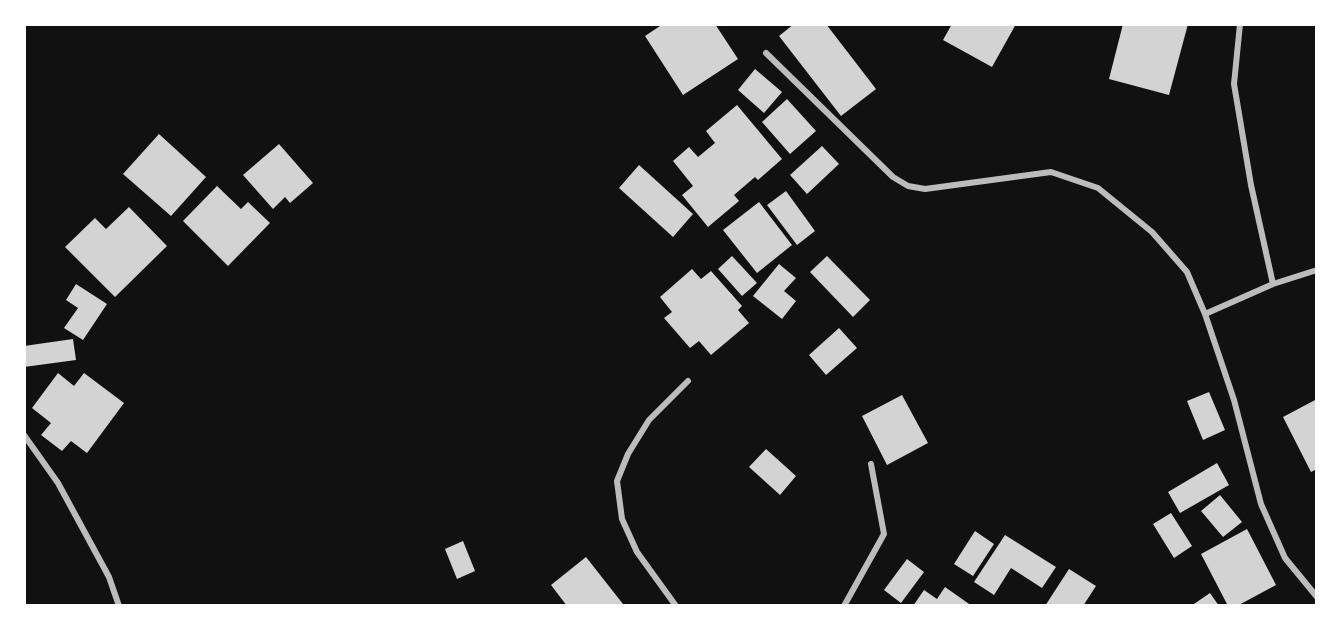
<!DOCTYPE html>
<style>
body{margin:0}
#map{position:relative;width:1341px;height:630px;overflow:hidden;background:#111;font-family:Georgia,serif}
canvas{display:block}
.frame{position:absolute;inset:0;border:26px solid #fff;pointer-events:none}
</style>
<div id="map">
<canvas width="1341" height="630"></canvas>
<div class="frame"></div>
</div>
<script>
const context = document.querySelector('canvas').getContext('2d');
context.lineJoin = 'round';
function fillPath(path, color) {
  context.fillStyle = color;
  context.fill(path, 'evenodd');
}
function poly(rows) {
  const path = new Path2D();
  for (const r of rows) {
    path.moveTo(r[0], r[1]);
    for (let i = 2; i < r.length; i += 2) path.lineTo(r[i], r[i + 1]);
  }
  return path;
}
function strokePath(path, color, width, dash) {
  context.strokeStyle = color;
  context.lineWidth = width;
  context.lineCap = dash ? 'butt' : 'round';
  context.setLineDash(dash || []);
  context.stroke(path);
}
fillPath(poly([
 [663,24,715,24,738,59,683,95,645,36],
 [794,24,826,24,876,89,841,116,779,36],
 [952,24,1016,24,992,67,943,40],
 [1123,24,1188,24,1169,95,1109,79],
 [755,69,782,92,764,113,738,90],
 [787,99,816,131,790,154,762,122],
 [737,105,782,159,758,180,755,177,734,195,739,201,708,227,682,195,693,186,673,161,689,147,698,157,715,143,706,131],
 [159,134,206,177,171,216,123,174],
 [279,144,313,183,290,203,285,197,273,209,243,175],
 [822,146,839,164,807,194,790,175],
 [639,165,693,214,673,237,619,188],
 [217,186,241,209,248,202,270,223,228,266,183,221],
 [786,191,815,231,797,245,767,205],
 [759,202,792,245,757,273,723,230],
 [129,207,167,246,115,297,65,247,95,218,106,229],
 [732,256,757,283,742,296,718,269],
 [827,256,870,300,853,317,810,272],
 [779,264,796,278,784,291,796,301,782,319,753,296],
 [692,269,701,279,711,271,742,306,738,310,749,323,711,355,699,341,690,348,664,318,672,312,660,297],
 [76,284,107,304,83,340,64,328,78,308,66,300],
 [839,328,857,348,826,375,809,355],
 [73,339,76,360,24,367,24,346],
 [58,373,74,386,84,373,124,403,87,453,71,441,62,451,41,435,51,423,32,408],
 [1209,392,1225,430,1203,440,1187,401],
 [902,395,928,443,887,465,862,416],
 [1317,399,1317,469,1311,472,1283,417],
 [766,449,796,476,780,495,749,467],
 [1217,463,1229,485,1180,513,1168,492],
 [1220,495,1242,522,1223,537,1201,511],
 [1171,513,1192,546,1174,558,1153,524],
 [1247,529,1276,585,1237,606,1228,606,1201,554],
 [975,531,994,544,973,576,954,564],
 [1005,535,1056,567,1042,588,1011,568,994,595,974,582],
 [463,541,475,571,457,579,445,549],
 [586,557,623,604,621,606,567,606,551,585],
 [907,559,924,572,901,603,884,590],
 [1069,569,1096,586,1083,606,1045,606],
 [945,587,972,606,913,606,924,590,937,599],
 [1210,593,1219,606,1191,606]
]), '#d3d3d3');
strokePath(poly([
 [1240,24,1234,84,1251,185,1273,284],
 [766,53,893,177,908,186,925,189,1051,172,1098,188,1152,232,1187,272,1205,314,1234,400,1261,504,1285,558,1317,597],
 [1205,314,1273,284,1317,270],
 [24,435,58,483,109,577,119,606],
 [676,606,637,552,622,519,617,481,628,454,649,420,688,381],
 [844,606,884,534,871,464]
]), '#bcbcbc', 6);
</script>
